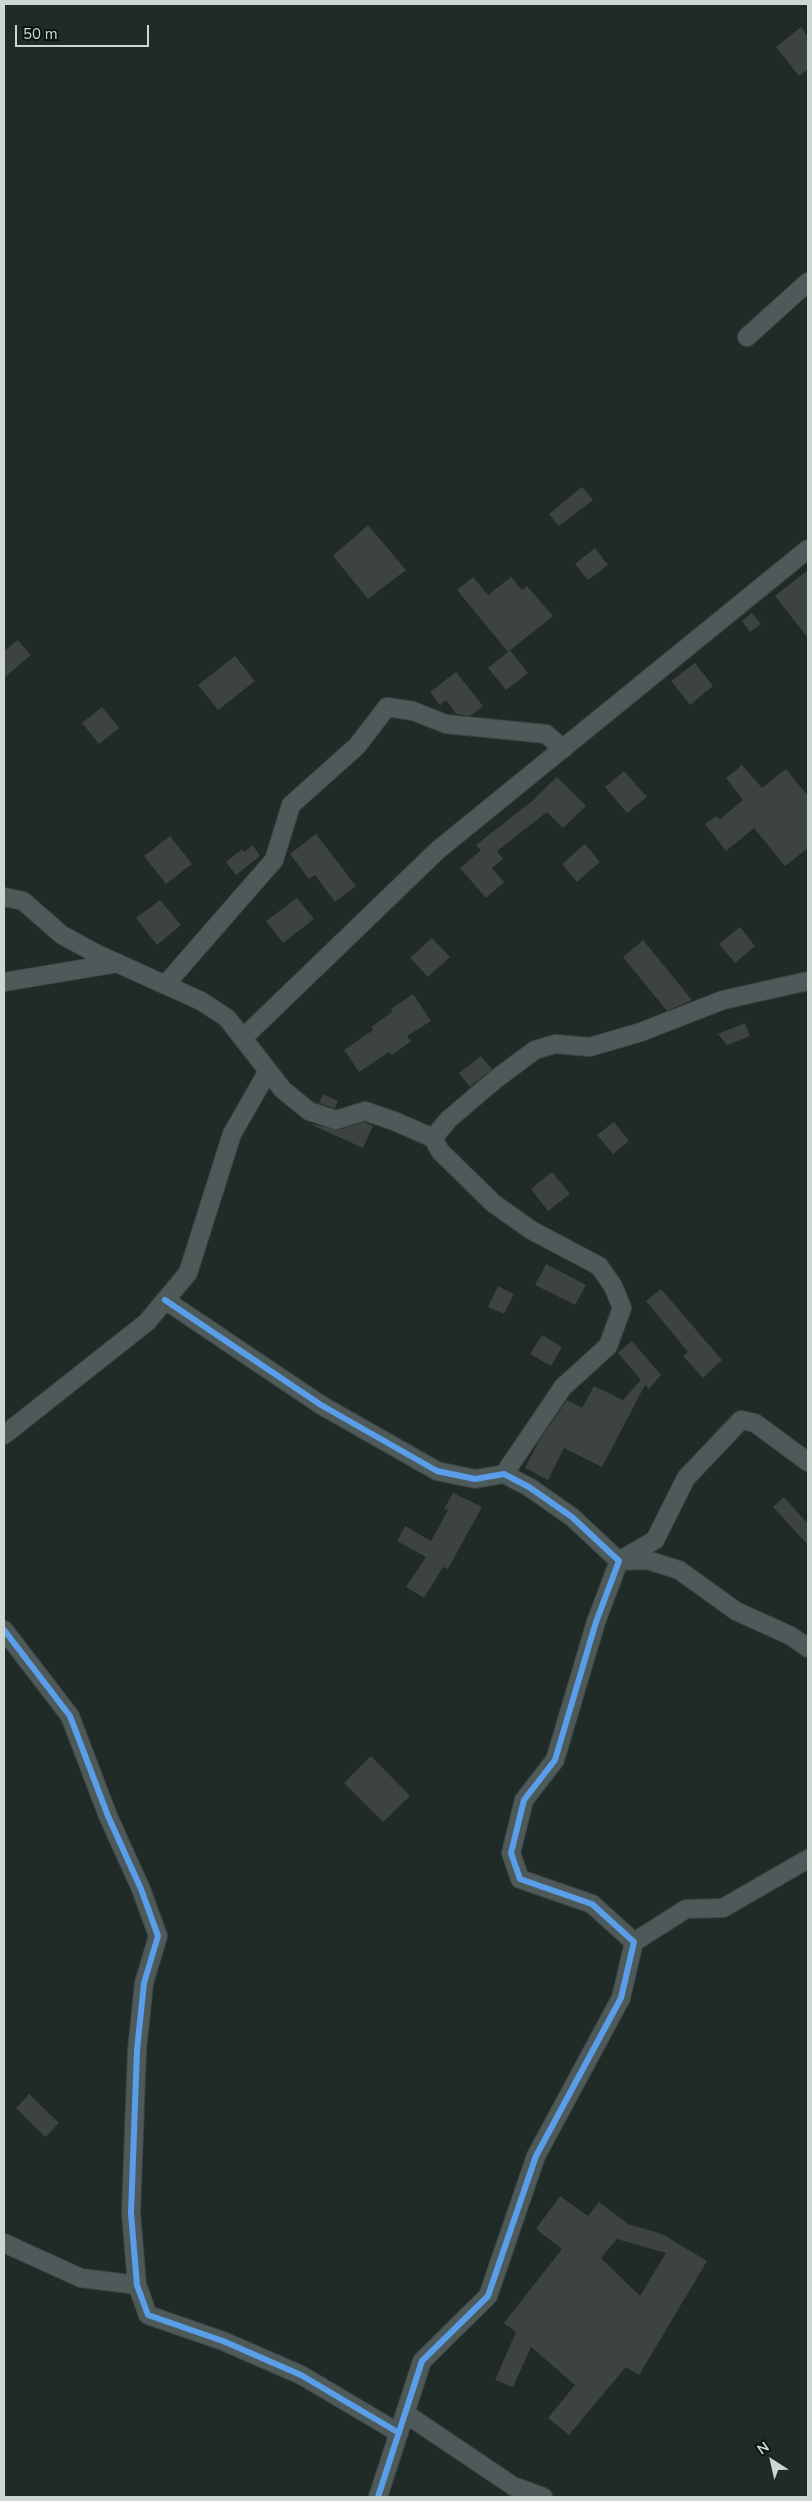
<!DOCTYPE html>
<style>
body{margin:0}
#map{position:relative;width:812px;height:2501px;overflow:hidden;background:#202a26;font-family:"Nunito Sans",sans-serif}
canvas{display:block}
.frame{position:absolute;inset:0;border:5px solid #ccd7d2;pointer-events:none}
.north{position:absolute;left:747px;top:2436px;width:50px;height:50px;-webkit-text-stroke:4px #0c1411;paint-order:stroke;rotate:325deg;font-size:14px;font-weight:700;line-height:20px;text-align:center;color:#ccd7d2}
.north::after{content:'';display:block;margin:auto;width:18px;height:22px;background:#ccd7d2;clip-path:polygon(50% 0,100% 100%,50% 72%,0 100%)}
.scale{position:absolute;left:15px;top:25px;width:134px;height:22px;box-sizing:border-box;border:2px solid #ccd7d2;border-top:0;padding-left:6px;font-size:15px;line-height:18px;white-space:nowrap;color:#ccd7d2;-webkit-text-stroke:4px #0c1411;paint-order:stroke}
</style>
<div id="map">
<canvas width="812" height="2501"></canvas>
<div class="frame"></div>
<div class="north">N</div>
<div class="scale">50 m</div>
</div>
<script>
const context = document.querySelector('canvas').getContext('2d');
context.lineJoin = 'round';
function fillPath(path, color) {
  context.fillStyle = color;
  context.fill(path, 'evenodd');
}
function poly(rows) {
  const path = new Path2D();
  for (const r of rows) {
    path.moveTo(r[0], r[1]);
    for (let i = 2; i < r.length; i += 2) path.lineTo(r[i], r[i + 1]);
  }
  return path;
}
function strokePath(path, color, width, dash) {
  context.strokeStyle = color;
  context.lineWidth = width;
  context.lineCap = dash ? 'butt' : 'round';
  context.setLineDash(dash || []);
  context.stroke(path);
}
fillPath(poly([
 [801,27,808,37,808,69,799,76,776,47],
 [582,487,593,500,559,526,549,514],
 [368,525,406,570,368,599,333,556],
 [595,548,608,565,588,580,575,564],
 [808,570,808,638,775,596],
 [473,577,488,595,511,577,522,590,527,586,553,616,508,652,457,590],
 [752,613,761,624,750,632,742,621],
 [18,640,31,655,4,678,4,651],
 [510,650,528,673,506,690,488,668],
 [235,656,255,681,218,710,198,685],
 [695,663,713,686,690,705,671,681],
 [456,672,483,706,470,716,456,714,446,700,440,705,430,692],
 [102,707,119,728,99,744,82,723],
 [742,765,762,788,786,769,808,796,808,848,785,866,754,828,726,851,705,824,716,816,720,819,743,800,726,778],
 [624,771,647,797,627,813,605,787],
 [557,777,586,806,563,828,547,812,497,851,503,859,492,868,504,882,486,898,460,868,481,850,476,845,532,801],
 [316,834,356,886,335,902,315,875,309,879,290,854],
 [170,836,192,864,166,884,144,856],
 [585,844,600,862,577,882,562,864],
 [253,845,260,856,236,875,226,862,242,849,244,852],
 [297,898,314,919,283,943,266,921],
 [160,900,181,925,157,945,136,918],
 [740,927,755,946,735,963,719,944],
 [432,938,450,957,428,977,410,958],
 [643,940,692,1000,690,1001,667,1011,623,957],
 [413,994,431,1021,407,1036,411,1041,392,1055,389,1052,359,1072,344,1050,373,1030,371,1027,392,1012,391,1009],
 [745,1023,750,1036,727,1045,718,1034],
 [481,1056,492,1069,470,1087,459,1073],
 [323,1094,338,1101,335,1108,337,1109,319,1103],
 [364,1122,373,1126,363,1148,310,1124,339,1130],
 [614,1122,629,1141,613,1154,597,1135],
 [552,1172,570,1194,548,1211,531,1189],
 [546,1264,586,1285,575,1305,535,1285],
 [498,1286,514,1294,504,1314,488,1307],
 [661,1289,722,1360,703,1378,683,1356,688,1352,646,1301],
 [542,1335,562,1347,551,1366,530,1354],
 [632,1341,661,1375,649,1389,645,1385,602,1467,564,1448,548,1480,525,1468,539,1441,567,1400,582,1408,594,1386,623,1400,641,1380,618,1353],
 [453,1493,482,1507,448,1569,443,1567,424,1598,406,1587,426,1557,397,1541,405,1526,431,1541,448,1510,444,1509],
 [784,1497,808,1524,808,1545,773,1507],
 [371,1756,410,1796,383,1822,344,1783],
 [29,2094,59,2123,45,2137,16,2108],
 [560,2196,588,2216,599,2202,628,2224,662,2234,707,2261,639,2375,626,2367,569,2435,548,2418,575,2385,531,2347,513,2387,495,2380,516,2332,504,2323,562,2249,536,2229],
 [617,2239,666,2253,640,2296,601,2258]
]), '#3d433f');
const minor = poly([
 [747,337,808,282],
 [4,897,23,901,62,935,97,954,201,1001,227,1018,283,1090,309,1111,336,1120,365,1111,394,1121,433,1138,440,1151,493,1203,531,1230,599,1266,613,1286,622,1308,608,1346,563,1387,504,1474],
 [4,982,118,963],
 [165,985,274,860,291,805,357,746,387,707,413,711,446,724,546,734,563,749],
 [243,1038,438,850,808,549],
 [433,1138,449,1119,496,1079,535,1050,555,1044,590,1047,641,1032,723,1000,808,981],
 [165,1300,321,1405,437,1471,475,1479,504,1474,529,1487,572,1517,619,1561,596,1622,555,1760,524,1800,511,1853,520,1879,592,1904,634,1942,621,1998,536,2156,488,2296,422,2361,378,2497],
 [4,1435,147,1322,188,1273,232,1134,268,1071],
 [619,1561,655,1540,686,1478,741,1420,755,1423,808,1462],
 [622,1561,647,1560,679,1570,736,1611,791,1636,808,1648],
 [4,1630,70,1716,108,1816,141,1889,158,1936,144,1983,137,2050,131,2213,137,2285,148,2315,223,2341,301,2375,399,2433],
 [634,1942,686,1909,723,1908,808,1859],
 [4,2243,81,2278,137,2285],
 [406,2414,513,2486,543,2497]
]);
strokePath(minor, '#3c4542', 20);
strokePath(minor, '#4d5a59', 18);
strokePath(poly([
 [165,1300,321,1405,437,1471,475,1479,504,1474,529,1487,572,1517,619,1561,596,1622,555,1760,524,1800,511,1853,520,1879,592,1904,634,1942,621,1998,536,2156,488,2296,422,2361,378,2497],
 [4,1630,70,1716,108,1816,141,1889,158,1936,144,1983,137,2050,131,2213,137,2285,148,2315,223,2341,301,2375,399,2433]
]), '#5a9eea', 6);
</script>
